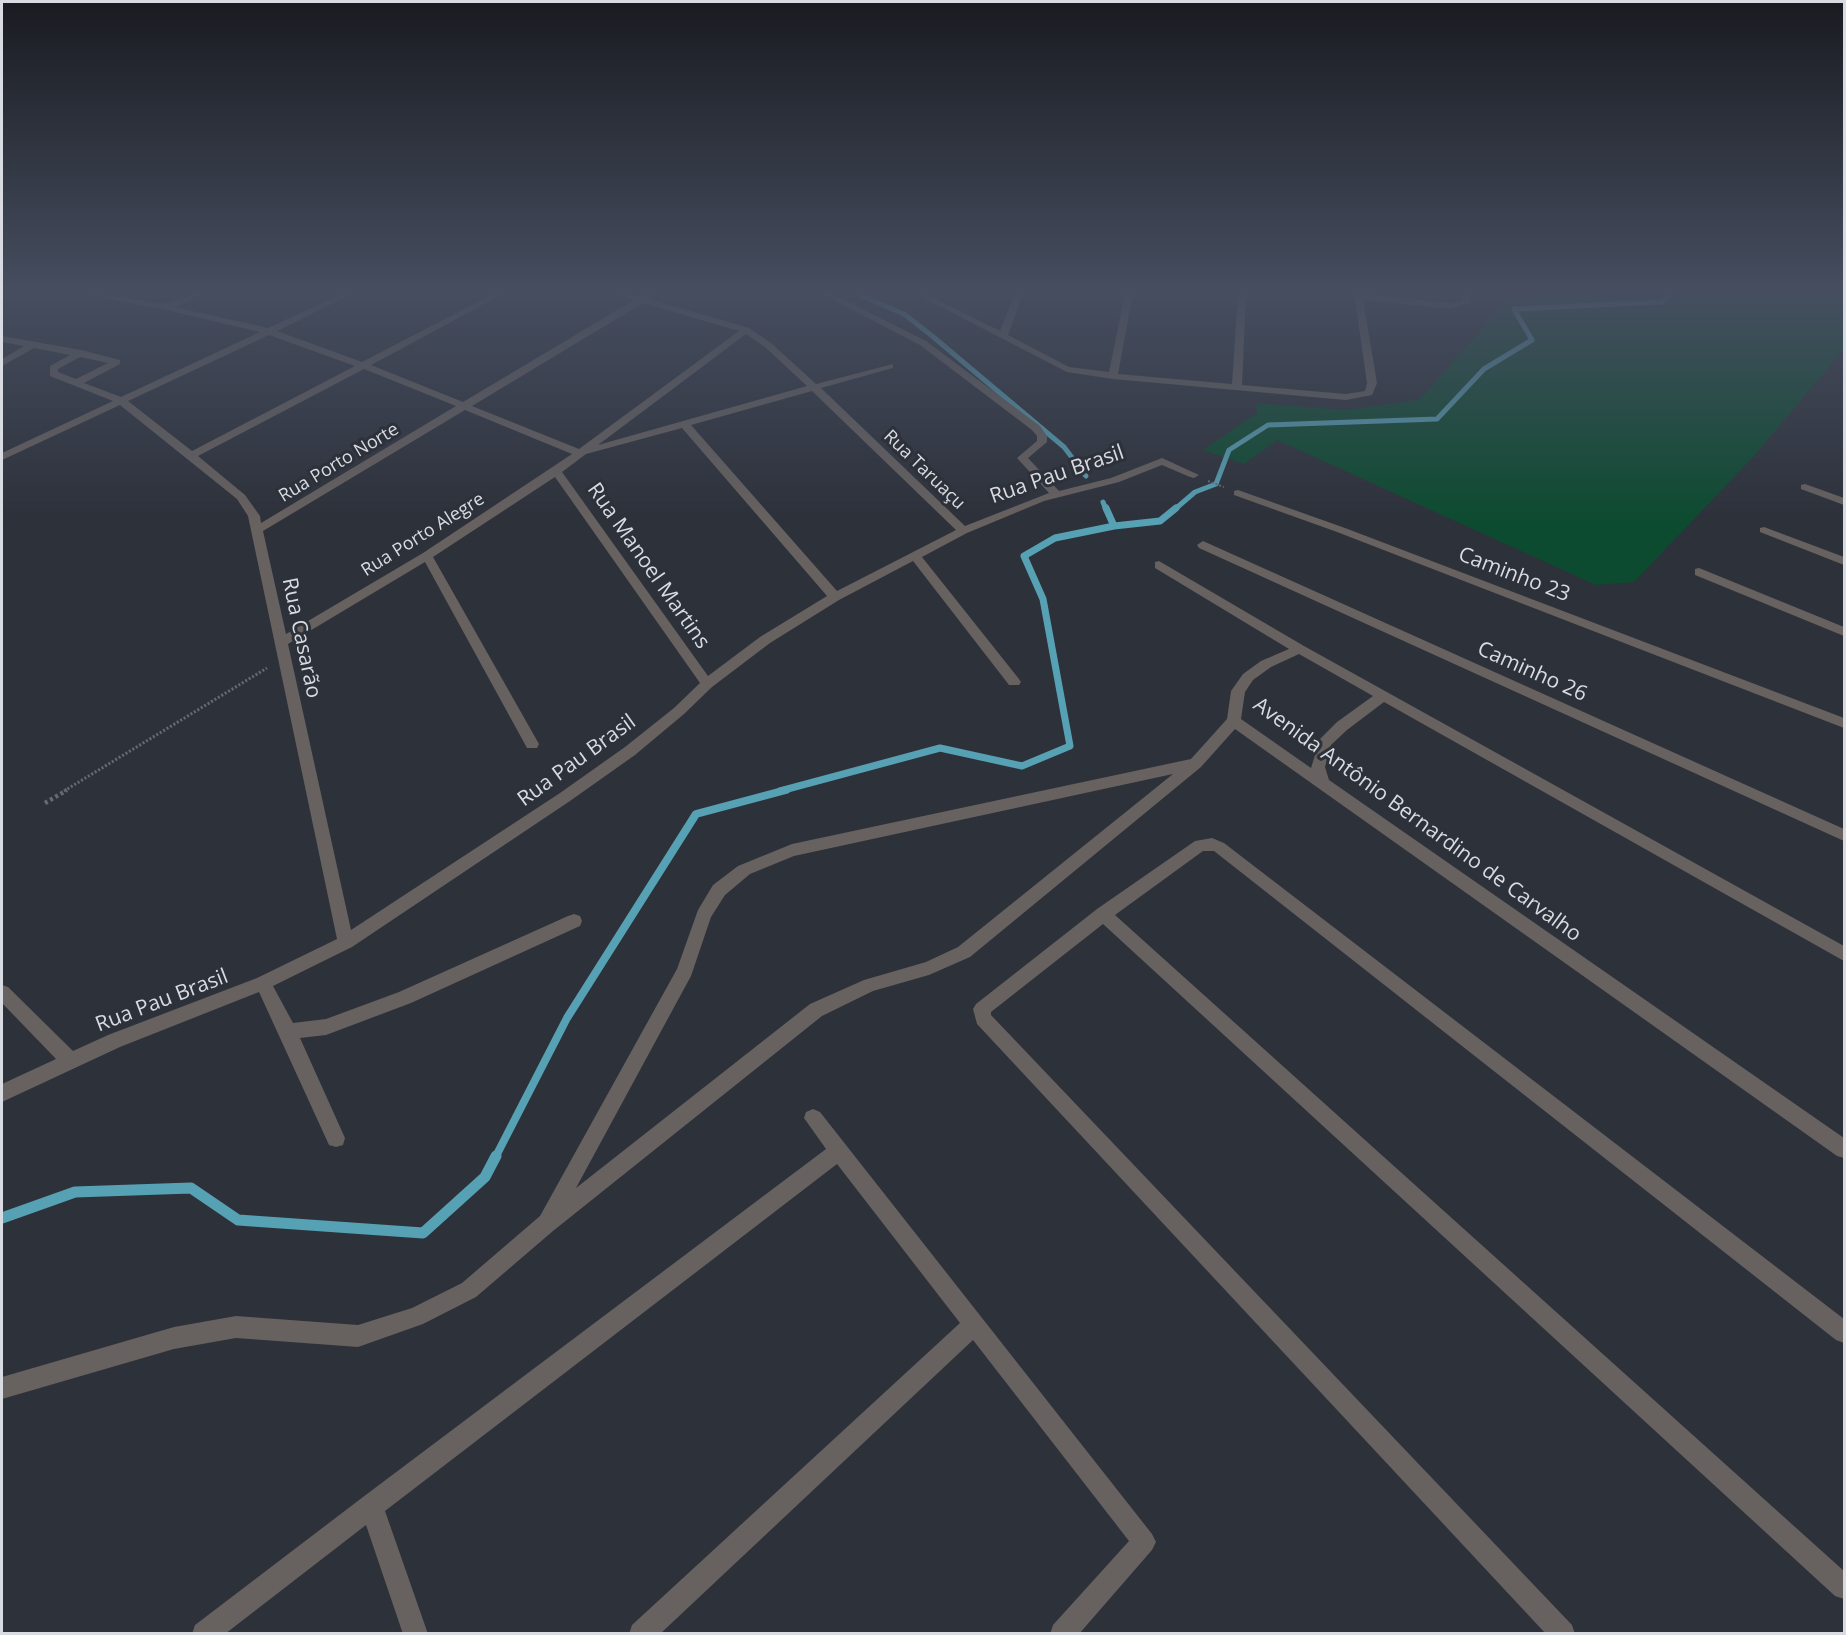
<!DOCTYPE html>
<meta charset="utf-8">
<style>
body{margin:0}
#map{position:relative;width:1846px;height:1635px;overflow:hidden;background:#2d313a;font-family:"Open Sans",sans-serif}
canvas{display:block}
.frame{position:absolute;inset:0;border:3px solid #d8dbe1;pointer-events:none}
</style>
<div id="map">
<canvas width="1846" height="1635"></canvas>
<div class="frame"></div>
</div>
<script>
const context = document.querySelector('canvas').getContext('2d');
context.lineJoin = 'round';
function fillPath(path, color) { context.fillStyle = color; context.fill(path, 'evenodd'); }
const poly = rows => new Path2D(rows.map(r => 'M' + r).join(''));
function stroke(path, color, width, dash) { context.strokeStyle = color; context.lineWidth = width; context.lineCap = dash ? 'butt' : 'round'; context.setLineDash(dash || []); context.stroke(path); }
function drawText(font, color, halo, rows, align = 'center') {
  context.font = font + ' "Open Sans",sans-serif'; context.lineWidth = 6; context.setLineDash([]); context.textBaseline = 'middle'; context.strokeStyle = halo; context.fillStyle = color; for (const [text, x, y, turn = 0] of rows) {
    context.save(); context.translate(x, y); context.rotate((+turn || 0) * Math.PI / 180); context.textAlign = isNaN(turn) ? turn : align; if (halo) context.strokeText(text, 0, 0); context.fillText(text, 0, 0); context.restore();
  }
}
fillPath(poly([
 [1553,293,1844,293,1844,349,1754,456,1634,582,1596,585,1277,440,1244,464,1203,450,1257,413,1256,403,1345,410,1419,400,1511,296]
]), '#0d4b30');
stroke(poly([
 [855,293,904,314,931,335,1064,447,1086,476],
 [1103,502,1106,510],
 [1174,510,1195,492,1216,484,1229,450,1268,425,1437,419,1484,369,1532,340,1514,309,1662,302,1672,293]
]), '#57a1b4', 5);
stroke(poly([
 [1106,508,1114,526],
 [780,791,940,748,1022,766,1070,746,1043,599,1024,556,1055,538,1114,526,1160,521,1176,508]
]), '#57a1b4', 7);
stroke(poly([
 [495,1158,567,1018,696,814,786,790]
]), '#57a1b4', 8);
stroke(poly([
 [2,1218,75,1192,191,1188,238,1220,423,1233,485,1177,496,1156]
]), '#57a1b4', 11);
stroke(poly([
 [1208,481,1224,487]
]), '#676a72', 2, [2, 2]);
stroke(poly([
 [64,791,267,668]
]), '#676a72', 3, [2, 2]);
stroke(poly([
 [45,803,67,790]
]), '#676a72', 4.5, [3, 3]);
fillPath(poly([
 [77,293,95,293,165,304,196,293,207,293,175,307,268,328,344,293,354,293,277,331,362,362,495,293,505,293,371,365,463,402,634,300,614,293,626,293,641,297,647,293,657,293,649,299,749,328,771,343,816,384,893,364,893,368,821,388,965,526,1049,493,1017,458,1037,441,1037,436,1032,430,920,345,820,293,830,293,926,341,1040,426,1047,436,1047,442,1028,458,1059,491,1111,478,1162,458,1199,475,1194,478,1190,477,1162,465,1119,482,1044,501,967,533,922,557,1019,679,1021,682,1019,685,1009,685,913,561,839,600,770,643,712,687,684,714,635,755,570,801,352,947,273,986,293,1023,326,1019,399,992,568,916,574,914,580,916,582,921,580,926,411,1003,326,1035,300,1038,345,1138,343,1145,336,1147,329,1145,259,992,120,1047,2,1102,2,1084,56,1059,2,1003,2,985,8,987,73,1051,108,1035,257,978,337,939,248,516,237,499,120,405,2,460,2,453,113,401,50,376,50,366,70,355,34,348,2,366,2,359,24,346,2,342,2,336,81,350,120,360,120,364,84,383,121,397,260,332,166,310,77,293],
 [643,303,739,331,579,449,472,406,643,303],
 [746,334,765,347,807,386,598,445,746,334],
 [269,335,355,366,192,451,128,401,269,335],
 [80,357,108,363,76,379,58,372,58,369,80,357],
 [364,369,456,406,261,523,260,516,245,495,198,456,364,369],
 [812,391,956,530,837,591,691,425,812,391],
 [465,410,572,454,423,553,286,634,263,531,465,410],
 [682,428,827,596,760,637,708,676,562,472,586,454,682,428],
 [555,477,700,683,674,708,625,747,560,793,351,930,288,644,425,562,527,748,537,748,539,744,433,557,555,477],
 [914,293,924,293,1000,331,1015,293,1023,293,1008,335,1069,367,1109,372,1125,293,1133,293,1118,374,1232,384,1238,293,1246,293,1242,385,1346,394,1365,391,1367,383,1354,293,1451,303,1462,301,1461,293,1469,293,1471,302,1451,309,1363,300,1377,383,1372,395,1346,400,1113,379,1067,372,914,293],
 [1805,484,1844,498,1844,505,1801,489,1801,485,1805,484],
 [1238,490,1345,528,1844,718,1844,728,1337,532,1234,495,1234,491,1238,490],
 [1764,527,1844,557,1844,565,1760,532,1760,528,1764,527],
 [1203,541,1844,829,1844,841,1199,548,1197,545,1203,541],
 [1159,561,1304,646,1844,946,1844,961,1384,702,1347,730,1331,745,1325,767,1329,780,1844,1138,1844,1158,1837,1156,1235,729,1201,767,970,957,929,975,873,991,822,1016,553,1231,476,1297,423,1324,358,1347,236,1338,174,1349,2,1399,2,1377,174,1327,236,1316,358,1325,412,1308,462,1283,540,1216,677,969,698,910,713,885,738,866,792,844,1191,759,1227,719,1231,691,1243,674,1261,661,1289,649,1155,568,1155,562,1159,561],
 [1299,654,1373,696,1337,722,1320,739,1311,768,1241,719,1245,692,1253,680,1271,667,1299,654],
 [1173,774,958,947,926,962,864,980,810,1004,576,1188,691,976,711,917,725,895,750,874,794,856,1173,774],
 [1699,568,1844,627,1844,636,1695,575,1695,569,1699,568],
 [1212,838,1224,843,1844,1319,1844,1343,1836,1340,1214,851,1203,851,1115,915,1844,1571,1844,1599,1835,1596,1103,924,991,1012,991,1015,1572,1625,1575,1634,1546,1634,977,1024,973,1009,976,1004,1097,909,1195,841,1212,838],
 [813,1109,820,1112,1152,1534,1156,1542,1152,1550,1079,1634,1050,1634,1053,1625,1129,1541,973,1340,660,1634,629,1634,632,1625,960,1323,837,1164,385,1511,428,1634,403,1634,366,1525,225,1634,192,1634,195,1625,363,1497,826,1149,804,1118,806,1112,813,1109]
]), '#67615f');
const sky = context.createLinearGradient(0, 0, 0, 522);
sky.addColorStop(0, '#191b20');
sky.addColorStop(0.56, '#464e60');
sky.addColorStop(1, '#464e6000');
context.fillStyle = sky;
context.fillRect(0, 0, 1846, 522);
drawText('18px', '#d8dbe1', '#2d313a', [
 ["Rua Porto Norte",339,463,-31],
 ["Rua Taruaçu",924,470,44],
 ["Rua Porto Alegre",423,535,-32]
]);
drawText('21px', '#d8dbe1', '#2d313a', [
 ["Rua Pau Brasil",1057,475,-19],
 ["Rua Manoel Martins",648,566,55],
 ["Caminho 23",1514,575,21],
 ["Rua Casarão",301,638,78],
 ["Caminho 26",1532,672,24],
 ["Rua Pau Brasil",577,761,-36],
 ["Avenida Antônio Bernardino de Carvalho",1417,820,36],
 ["Rua Pau Brasil",162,1001,-21]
]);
</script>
